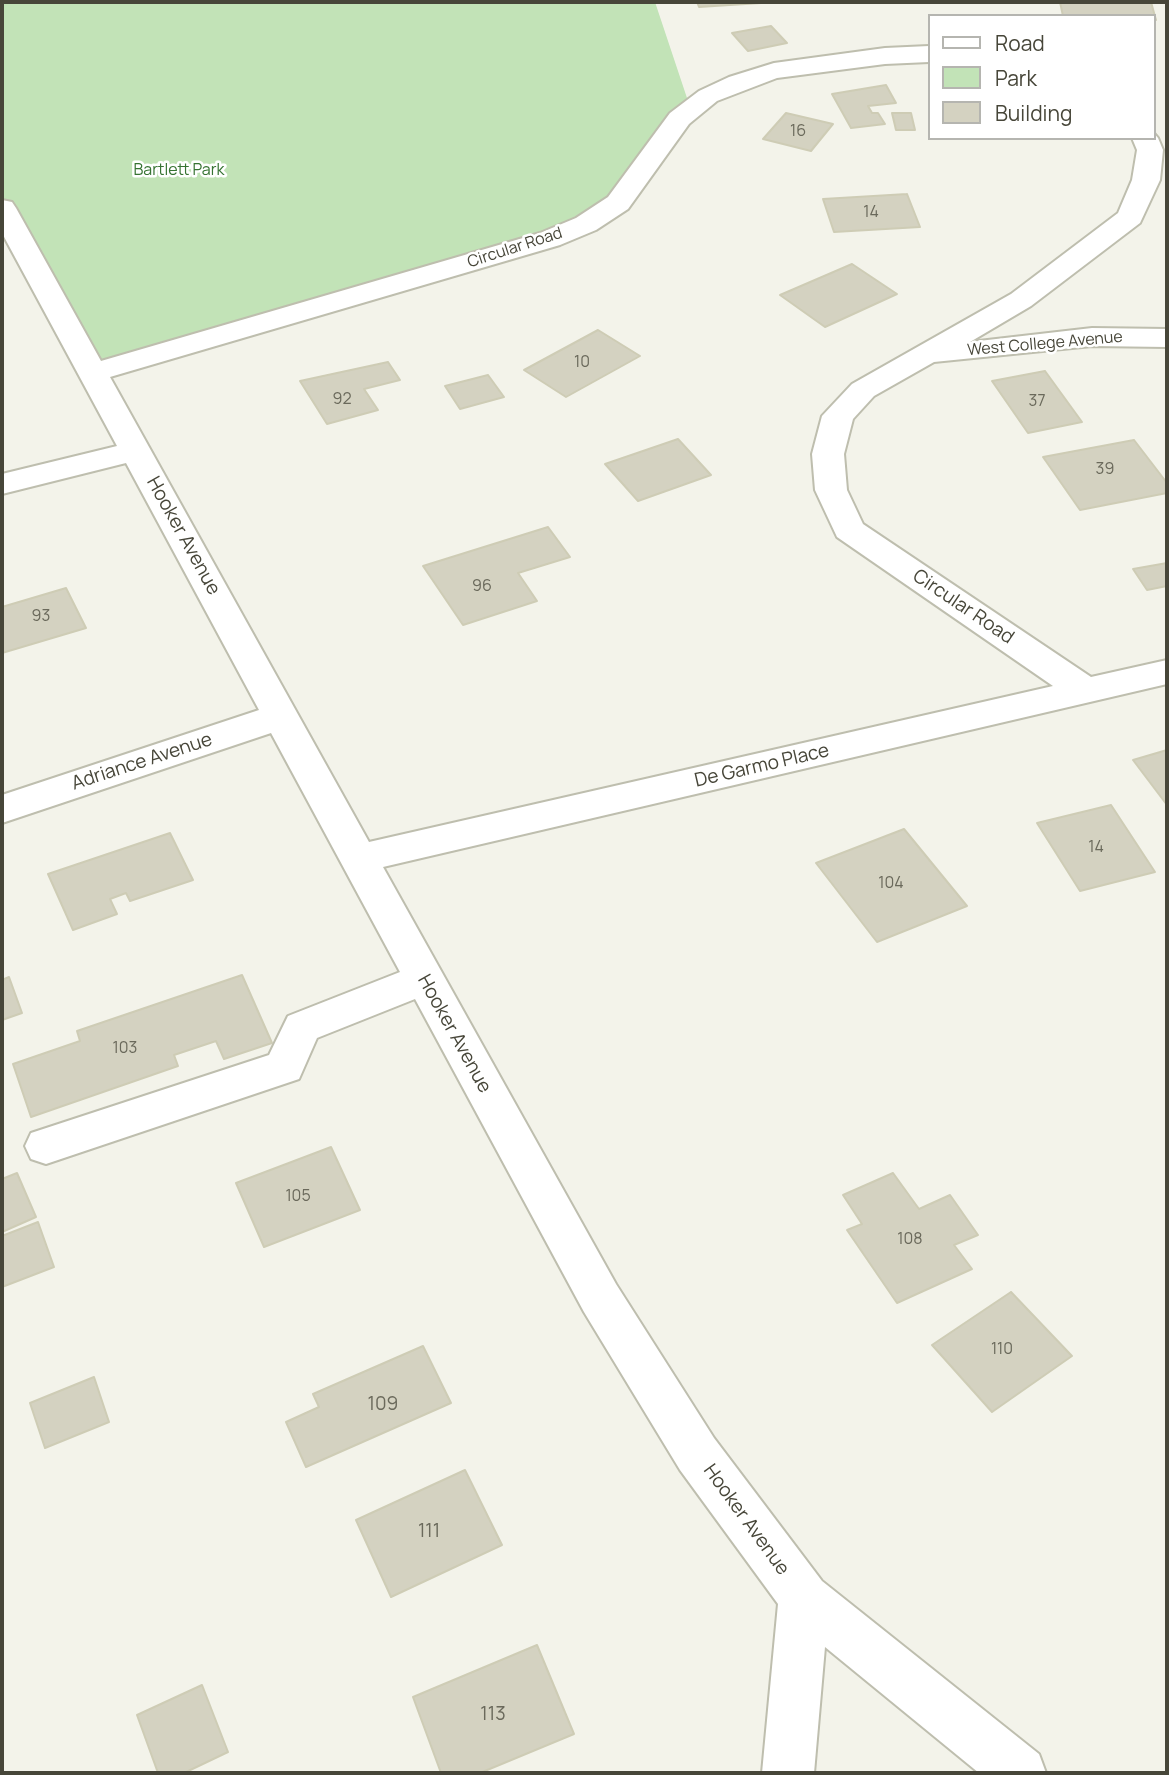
<!DOCTYPE html>
<style>
body{margin:0}
#map{position:relative;width:1169px;height:1775px;overflow:hidden;background:#f3f3ea;font-family:Manrope,sans-serif}
canvas{display:block}
.frame{position:absolute;inset:0;border:4px solid #474639;pointer-events:none}
.legend{position:absolute;left:928px;top:14px;width:228px;height:126px;box-sizing:border-box;background:#fff;border:2px solid #b5b5b0;margin:0;padding:9px 12px;list-style:none;font-size:21px;color:#474639}
.legend li{display:flex;align-items:center;gap:14px;height:35px}
.legend b{width:35px;border:2px solid #b5b5b0}
</style>
<div id="map">
<canvas width="1169" height="1775"></canvas>
<div class="frame"></div>
<ul class="legend">
<li><b style="height:9px;background:#fff"></b>Road</li>
<li><b style="height:19px;background:#c2e3b7"></b>Park</li>
<li><b style="height:19px;background:#d4d2c1"></b>Building</li>
</ul>
</div>
<script>
const context = document.querySelector('canvas').getContext('2d');
context.lineJoin = 'round';
function fillPath(path, color) { context.fillStyle = color; context.fill(path, 'evenodd'); }
const poly = rows => new Path2D(rows.map(r => 'M' + r).join(''));
function stroke(path, color, width, dash) { context.strokeStyle = color; context.lineWidth = width; context.lineCap = dash ? 'butt' : 'round'; context.setLineDash(dash || []); context.stroke(path); }
function drawText(font, color, halo, rows, align = 'center') {
  context.font = font + ' Manrope,sans-serif'; context.lineWidth = 5; context.setLineDash([]); context.textBaseline = 'middle'; context.strokeStyle = halo; context.fillStyle = color; for (const [text, x, y, turn = 0] of rows) {
    context.save(); context.translate(x, y); context.rotate((+turn || 0) * Math.PI / 180); context.textAlign = isNaN(turn) ? turn : align; if (halo) context.strokeText(text, 0, 0); context.fillText(text, 0, 0); context.restore();
  }
}
fillPath(poly([
 [2,2,655,2,691,110,600,214,93,373,2,208]
]), '#c2e3b7');
const building = poly([
 [697,2,761,2,761,3,699,7,697,2],
 [1060,2,1151,2,1156,20,1153,16,1063,16,1060,2],
 [771,26,787,43,748,51,732,33,771,26],
 [886,85,896,103,868,106,872,113,878,113,885,124,851,128,832,94,886,85],
 [786,113,833,124,811,151,763,139,786,113],
 [892,113,911,113,915,130,896,130,892,113],
 [907,194,920,227,834,232,823,199,907,194],
 [852,264,897,294,825,327,780,295,852,264],
 [598,330,640,356,566,397,524,370,598,330],
 [388,362,400,380,364,389,378,410,327,424,300,381,388,362],
 [1045,371,1082,422,1028,433,992,381,1045,371],
 [488,375,504,397,460,409,445,386,488,375],
 [678,439,711,475,638,501,605,464,678,439],
 [1134,440,1167,483,1167,493,1080,510,1043,457,1134,440],
 [548,527,570,557,518,573,537,601,463,625,423,566,548,527],
 [1167,563,1167,586,1147,590,1133,569,1167,563],
 [66,588,86,628,2,653,2,607,66,588],
 [1167,750,1167,805,1133,760,1167,750],
 [1111,805,1155,872,1080,891,1037,823,1111,805],
 [904,829,967,906,877,942,816,863,904,829],
 [170,833,193,880,130,901,126,893,110,899,117,914,73,930,48,874,170,833],
 [242,975,272,1043,224,1059,216,1041,174,1055,178,1066,31,1117,13,1064,80,1041,77,1031,242,975],
 [9,977,22,1013,2,1020,2,980,9,977],
 [331,1147,360,1210,264,1247,236,1183,331,1147],
 [17,1173,36,1217,2,1232,2,1179,17,1173],
 [893,1173,919,1209,950,1195,978,1235,954,1245,972,1269,897,1303,847,1230,862,1224,843,1195,893,1173],
 [38,1222,54,1267,2,1287,2,1236,38,1222],
 [1011,1292,1072,1356,992,1412,932,1345,1011,1292],
 [423,1346,451,1403,306,1467,286,1422,319,1407,313,1394,423,1346],
 [94,1377,109,1422,45,1448,30,1403,94,1377],
 [465,1470,502,1545,391,1597,356,1520,465,1470],
 [537,1645,574,1734,480,1773,441,1773,413,1697,537,1645],
 [202,1685,228,1752,184,1773,158,1773,137,1715,202,1685]
]);
fillPath(building, '#d4d2c1');
stroke(building, '#ceccb5', 2);
const minor = poly([
 [929,46,929,62,885,64,777,78,717,101,689,124,628,209,596,230,560,245,110,377,369,842,1053,686,837,537,815,490,812,454,822,416,852,384,1011,294,1118,213,1132,180,1137,150,1132,138,1153,138,1153,132,1158,138,1163,150,1160,180,1140,223,1031,306,970,342,1092,328,1167,329,1167,347,1092,346,934,362,874,396,853,419,844,454,847,490,863,524,1091,677,1167,660,1167,684,383,867,616,1284,714,1438,822,1581,1039,1754,1046,1773,979,1773,825,1647,814,1773,762,1773,778,1604,680,1470,584,1312,415,999,317,1038,299,1079,46,1164,31,1159,25,1146,31,1133,269,1055,288,1016,400,972,271,733,2,823,2,795,259,710,126,463,2,494,2,474,117,446,2,233,2,200,12,202,16,208,101,361,540,233,576,218,608,197,670,113,699,91,729,77,774,63,885,48,929,46]
]);
stroke(minor, '#bebeae', 4);
fillPath(minor, '#fff');
drawText('16px', '#6a695b', null, [
 ["16",798,132],
 ["14",871,213],
 ["10",582,363],
 ["92",342,400],
 ["37",1037,402],
 ["39",1105,470],
 ["96",482,587],
 ["93",41,617],
 ["14",1096,848],
 ["104",891,884],
 ["103",125,1049],
 ["105",298,1197],
 ["108",910,1240],
 ["110",1002,1350]
]);
drawText('16px', '#367332', '#fff', [
 ["Bartlett Park",179,171]
]);
drawText('16px', '#474639', '#fff', [
 ["Circular Road",515,248,-18],
 ["West College Avenue",1045,344,-5]
]);
drawText('19px', '#474639', '#fff', [
 ["Hooker Avenue",183,536,61],
 ["Circular Road",963,607,34],
 ["Adriance Avenue",142,762,-18],
 ["De Garmo Place",762,766,-13],
 ["Hooker Avenue",454,1034,61],
 ["Hooker Avenue",746,1520,54]
]);
drawText('19px', '#6a695b', null, [
 ["109",383,1405],
 ["111",429,1532],
 ["113",493,1715]
]);
</script>
